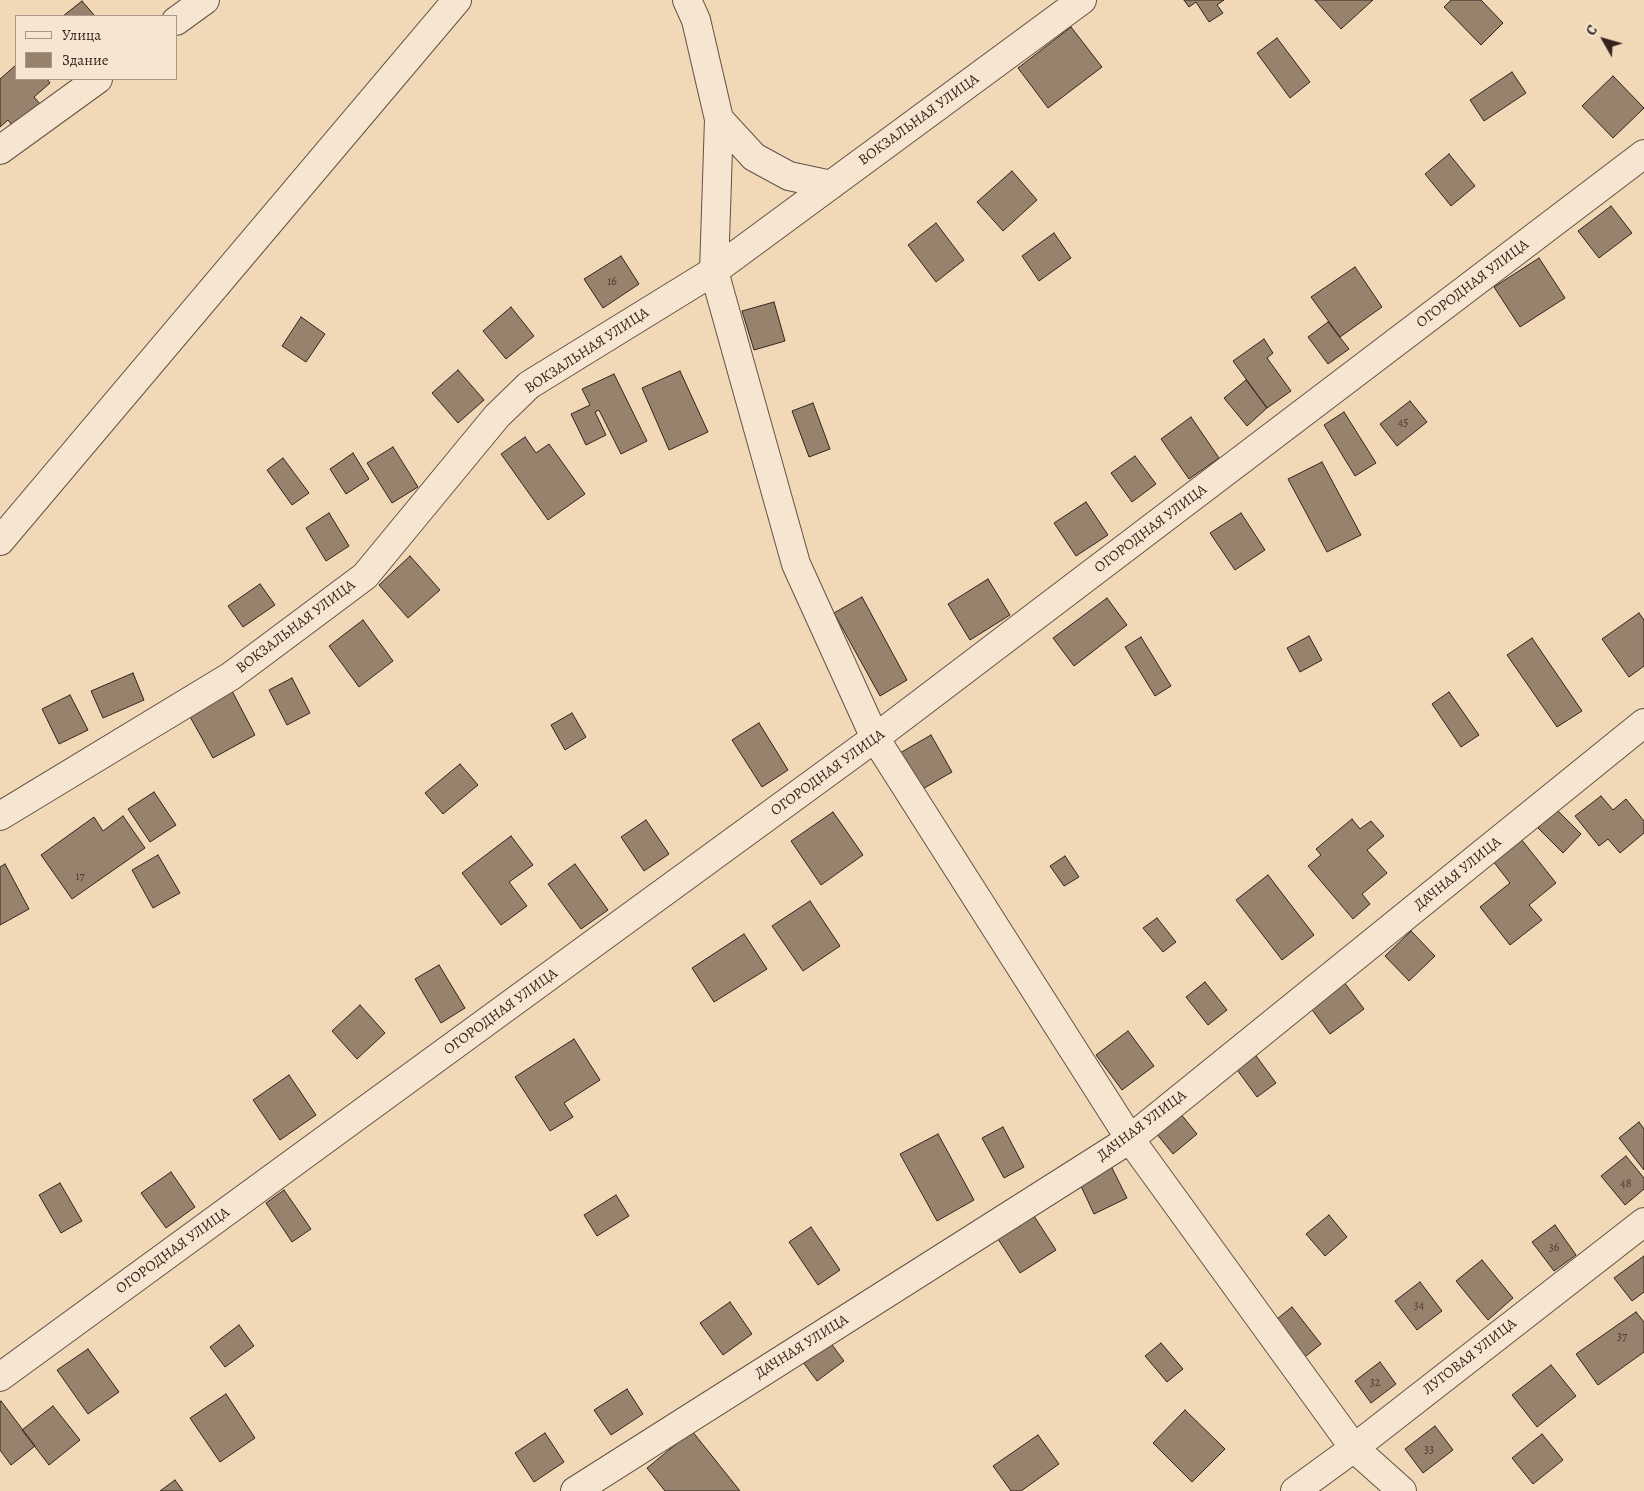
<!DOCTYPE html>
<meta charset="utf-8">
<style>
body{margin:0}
#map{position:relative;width:1644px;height:1491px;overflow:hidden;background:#f1d9b8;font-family:Alegreya,serif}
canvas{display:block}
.legend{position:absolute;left:15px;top:15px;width:162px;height:65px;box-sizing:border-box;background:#f6e6d1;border:1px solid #a99889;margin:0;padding:6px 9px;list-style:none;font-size:15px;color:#35241c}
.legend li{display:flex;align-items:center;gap:10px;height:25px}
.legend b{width:25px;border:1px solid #a99889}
.north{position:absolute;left:1579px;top:15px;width:50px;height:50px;-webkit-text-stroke:4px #f6e6d1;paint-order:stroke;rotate:308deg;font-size:14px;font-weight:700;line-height:20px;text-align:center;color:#35241c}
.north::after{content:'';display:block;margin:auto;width:18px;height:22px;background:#35241c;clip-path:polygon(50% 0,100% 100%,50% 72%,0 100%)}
</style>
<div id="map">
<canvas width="1644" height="1491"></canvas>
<ul class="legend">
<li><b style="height:6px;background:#f6e6d1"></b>Улица</li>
<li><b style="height:14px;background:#97826d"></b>Здание</li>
</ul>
<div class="north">С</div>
</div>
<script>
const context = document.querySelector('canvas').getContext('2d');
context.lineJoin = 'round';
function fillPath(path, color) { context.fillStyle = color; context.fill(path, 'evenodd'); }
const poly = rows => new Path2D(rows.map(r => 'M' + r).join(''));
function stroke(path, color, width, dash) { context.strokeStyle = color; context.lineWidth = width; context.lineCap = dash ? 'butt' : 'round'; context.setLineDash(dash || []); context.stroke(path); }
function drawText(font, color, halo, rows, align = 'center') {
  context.font = font + ' Alegreya,serif'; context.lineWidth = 4; context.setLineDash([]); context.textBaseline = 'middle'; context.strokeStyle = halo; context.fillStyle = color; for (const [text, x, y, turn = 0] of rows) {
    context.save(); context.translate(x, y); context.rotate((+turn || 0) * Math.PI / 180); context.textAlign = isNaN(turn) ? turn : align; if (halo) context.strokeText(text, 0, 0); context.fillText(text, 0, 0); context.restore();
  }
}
const building = poly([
 [1184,0,1224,0,1217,5,1223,13,1209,22,1196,2,1189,7,1184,0],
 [1315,0,1373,0,1341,29,1315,0],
 [1451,0,1481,0,1503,23,1481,45,1444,7,1451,0],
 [82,1,95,16,63,16,82,1],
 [1071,27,1102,67,1048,108,1018,68,1071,27],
 [1277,38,1310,82,1290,98,1257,53,1277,38],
 [16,65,16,79,47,79,50,83,34,97,42,106,15,129,8,120,0,127,0,79,16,65],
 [1512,72,1526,93,1484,121,1470,100,1512,72],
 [1613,76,1644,108,1613,138,1582,106,1613,76],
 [1449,154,1475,186,1451,206,1425,174,1449,154],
 [1012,171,1037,200,1003,231,977,202,1012,171],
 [1611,206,1632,233,1599,258,1578,231,1611,206],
 [936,223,964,260,936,282,908,245,936,223],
 [1054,233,1071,258,1039,281,1022,256,1054,233],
 [621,256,639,284,603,308,584,279,621,256],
 [1539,258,1565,298,1520,327,1494,287,1539,258],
 [1355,267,1382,307,1340,337,1311,297,1355,267],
 [774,302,785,341,754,350,742,311,774,302],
 [511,307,534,336,506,359,483,331,511,307],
 [301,317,325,334,306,362,282,346,301,317],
 [1328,322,1349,349,1328,364,1308,337,1328,322],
 [1264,339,1273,353,1267,358,1291,391,1267,408,1233,361,1264,339],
 [458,370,484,400,458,423,432,393,458,370],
 [680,371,708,432,669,450,642,388,680,371],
 [614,374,647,441,621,454,599,410,595,412,606,435,586,445,571,414,590,405,582,389,614,374],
 [1246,380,1267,408,1247,426,1224,398,1246,380],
 [1410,401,1427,422,1397,446,1380,424,1410,401],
 [813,403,830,449,809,457,792,411,813,403],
 [1344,412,1376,463,1355,476,1324,425,1344,412],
 [1191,417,1219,458,1189,479,1161,439,1191,417],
 [525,437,536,453,549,444,585,494,548,520,501,454,525,437],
 [393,447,418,487,392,503,367,463,393,447],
 [353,453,369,479,346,494,330,469,353,453],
 [1135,456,1156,484,1132,502,1111,473,1135,456],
 [283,458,309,493,292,505,267,470,283,458],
 [1322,462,1361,535,1327,552,1288,479,1322,462],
 [1086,502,1108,535,1076,556,1054,523,1086,502],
 [329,513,349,546,326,561,306,528,329,513],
 [1241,513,1265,550,1235,570,1210,533,1241,513],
 [410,556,440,590,408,618,379,585,410,556],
 [988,579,1010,615,970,640,948,604,988,579],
 [260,584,275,605,243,627,228,606,260,584],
 [862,597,907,680,880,696,834,613,862,597],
 [1107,598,1127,625,1074,666,1053,638,1107,598],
 [1639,613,1644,620,1644,666,1629,677,1602,639,1639,613],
 [363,620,393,661,359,687,329,646,363,620],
 [1309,636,1322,660,1300,672,1287,648,1309,636],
 [1141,637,1171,686,1155,696,1125,647,1141,637],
 [1532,638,1582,711,1557,727,1507,655,1532,638],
 [133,673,144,700,103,718,91,691,133,673],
 [292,678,310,713,287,725,269,690,292,678],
 [232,691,255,735,213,758,189,715,232,691],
 [1449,692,1479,735,1461,747,1432,704,1449,692],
 [70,695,88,730,59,744,42,709,70,695],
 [572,713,586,737,565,750,551,725,572,713],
 [759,723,788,770,762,787,732,740,759,723],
 [931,735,952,772,921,790,900,753,931,735],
 [460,764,478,785,443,814,425,793,460,764],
 [154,792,176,825,150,842,128,809,154,792],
 [1601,796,1613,810,1626,799,1644,821,1644,833,1620,853,1608,839,1599,846,1575,816,1601,796],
 [1556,809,1581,834,1563,853,1538,828,1556,809],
 [833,812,863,855,821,885,791,841,833,812],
 [123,816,145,848,72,899,41,855,94,817,103,831,123,816],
 [1352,819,1360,829,1371,821,1384,836,1367,850,1387,873,1362,894,1370,904,1353,919,1308,866,1321,855,1316,849,1352,819],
 [646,820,669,854,644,871,621,837,646,820],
 [511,836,533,865,509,882,527,906,501,925,462,873,511,836],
 [1521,839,1556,883,1529,905,1542,920,1510,945,1480,907,1510,883,1493,861,1521,839],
 [158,855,180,893,153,908,132,870,158,855],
 [1065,856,1079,877,1064,886,1050,866,1065,856],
 [5,864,29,909,0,925,0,867,5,864],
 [575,864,608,910,581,929,548,884,575,864],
 [1268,875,1314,935,1282,960,1236,900,1268,875],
 [810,901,840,946,803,971,772,926,810,901],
 [1157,918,1176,942,1163,952,1143,928,1157,918],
 [1411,931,1435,956,1409,981,1385,956,1411,931],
 [744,934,767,969,714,1002,692,968,744,934],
 [439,965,465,1008,441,1023,415,979,439,965],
 [1205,982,1227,1010,1208,1025,1186,997,1205,982],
 [1344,982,1364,1009,1330,1034,1310,1007,1344,982],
 [360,1005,385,1033,357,1059,332,1031,360,1005],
 [1128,1031,1154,1066,1122,1090,1096,1055,1128,1031],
 [574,1039,600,1080,564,1103,573,1117,550,1131,515,1077,574,1039],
 [1254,1053,1276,1083,1257,1097,1235,1067,1254,1053],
 [289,1075,316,1115,280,1140,253,1100,289,1075],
 [1180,1113,1197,1134,1173,1154,1156,1133,1180,1113],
 [1639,1122,1644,1129,1644,1170,1619,1138,1639,1122],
 [1003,1127,1024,1167,1004,1178,982,1138,1003,1127],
 [938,1134,974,1200,937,1221,900,1154,938,1134],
 [1626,1156,1644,1178,1644,1189,1625,1205,1601,1176,1626,1156],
 [1111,1166,1127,1198,1094,1214,1079,1182,1111,1166],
 [171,1172,195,1207,166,1228,141,1193,171,1172],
 [60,1183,82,1221,61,1233,39,1195,60,1183],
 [284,1190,311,1229,292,1242,266,1203,284,1190],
 [616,1195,629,1216,597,1236,584,1215,616,1195],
 [1329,1215,1347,1237,1325,1256,1306,1234,1329,1215],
 [1034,1216,1056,1250,1020,1273,998,1239,1034,1216],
 [1555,1225,1576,1255,1554,1271,1532,1242,1555,1225],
 [811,1227,840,1270,818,1285,789,1242,811,1227],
 [1644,1256,1644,1292,1632,1301,1614,1278,1644,1256],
 [1482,1260,1513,1298,1488,1320,1456,1281,1482,1260],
 [1420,1282,1442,1311,1417,1330,1395,1301,1420,1282],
 [730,1302,752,1334,723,1355,700,1323,730,1302],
 [1292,1307,1321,1344,1301,1360,1272,1323,1292,1307],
 [1636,1312,1644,1322,1644,1352,1598,1385,1576,1354,1636,1312],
 [239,1325,254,1346,225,1367,210,1347,239,1325],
 [827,1338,844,1361,817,1381,800,1358,827,1338],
 [1161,1343,1183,1369,1167,1382,1145,1356,1161,1343],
 [88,1349,119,1392,88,1414,57,1370,88,1349],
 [1380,1362,1396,1384,1371,1403,1355,1381,1380,1362],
 [1551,1365,1576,1396,1537,1427,1512,1395,1551,1365],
 [627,1389,643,1414,611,1435,594,1410,627,1389],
 [226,1394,255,1438,220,1462,190,1418,226,1394],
 [1,1401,35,1446,11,1465,0,1450,0,1402,1,1401],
 [53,1406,80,1440,49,1465,22,1430,53,1406],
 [1185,1410,1225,1449,1192,1482,1153,1443,1185,1410],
 [1435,1426,1453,1450,1423,1473,1405,1449,1435,1426],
 [692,1431,740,1491,665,1491,647,1468,692,1431],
 [545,1433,564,1462,534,1482,515,1453,545,1433],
 [1542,1434,1563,1460,1533,1484,1512,1458,1542,1434],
 [1038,1435,1059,1464,1021,1491,1011,1491,993,1466,1038,1435],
 [175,1480,183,1491,160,1491,175,1480]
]);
fillPath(building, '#97826d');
stroke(building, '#35241c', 1);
const minor = poly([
 [687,0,696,20,719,119,714,271,796,564,875,738,1130,1139,1354,1448,1402,1491],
 [176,21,205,0],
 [719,119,754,157,789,176,831,185],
 [0,150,98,79],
 [0,541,457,0],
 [0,816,231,676,365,576,497,416,529,385,714,271,1082,0],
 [0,1377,875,738,1644,154],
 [575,1491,1130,1139,1644,723],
 [1295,1491,1354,1448,1644,1222]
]);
stroke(minor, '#645143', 30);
stroke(minor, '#f6e6d1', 28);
drawText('12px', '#4e3c30', null, [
 ["16",612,282],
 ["45",1403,423],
 ["17",80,877],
 ["48",1626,1184],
 ["36",1554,1248],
 ["34",1419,1306],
 ["37",1622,1337],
 ["32",1375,1383],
 ["33",1429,1450]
]);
drawText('15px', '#35241c', '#f6e6d1', [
 ["ВОКЗАЛЬНАЯ УЛИЦА",919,120,-36],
 ["ОГОРОДНАЯ УЛИЦА",1473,284,-37],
 ["ВОКЗАЛЬНАЯ УЛИЦА",587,351,-33],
 ["ОГОРОДНАЯ УЛИЦА",1151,529,-37],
 ["ВОКЗАЛЬНАЯ УЛИЦА",296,627,-37],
 ["ОГОРОДНАЯ УЛИЦА",828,773,-36],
 ["ДАЧНАЯ УЛИЦА",1458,874,-39],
 ["ОГОРОДНАЯ УЛИЦА",501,1012,-36],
 ["ДАЧНАЯ УЛИЦА",1142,1126,-37],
 ["ОГОРОДНАЯ УЛИЦА",173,1251,-36],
 ["ДАЧНАЯ УЛИЦА",802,1347,-32],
 ["ЛУГОВАЯ УЛИЦА",1470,1357,-38]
]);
</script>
